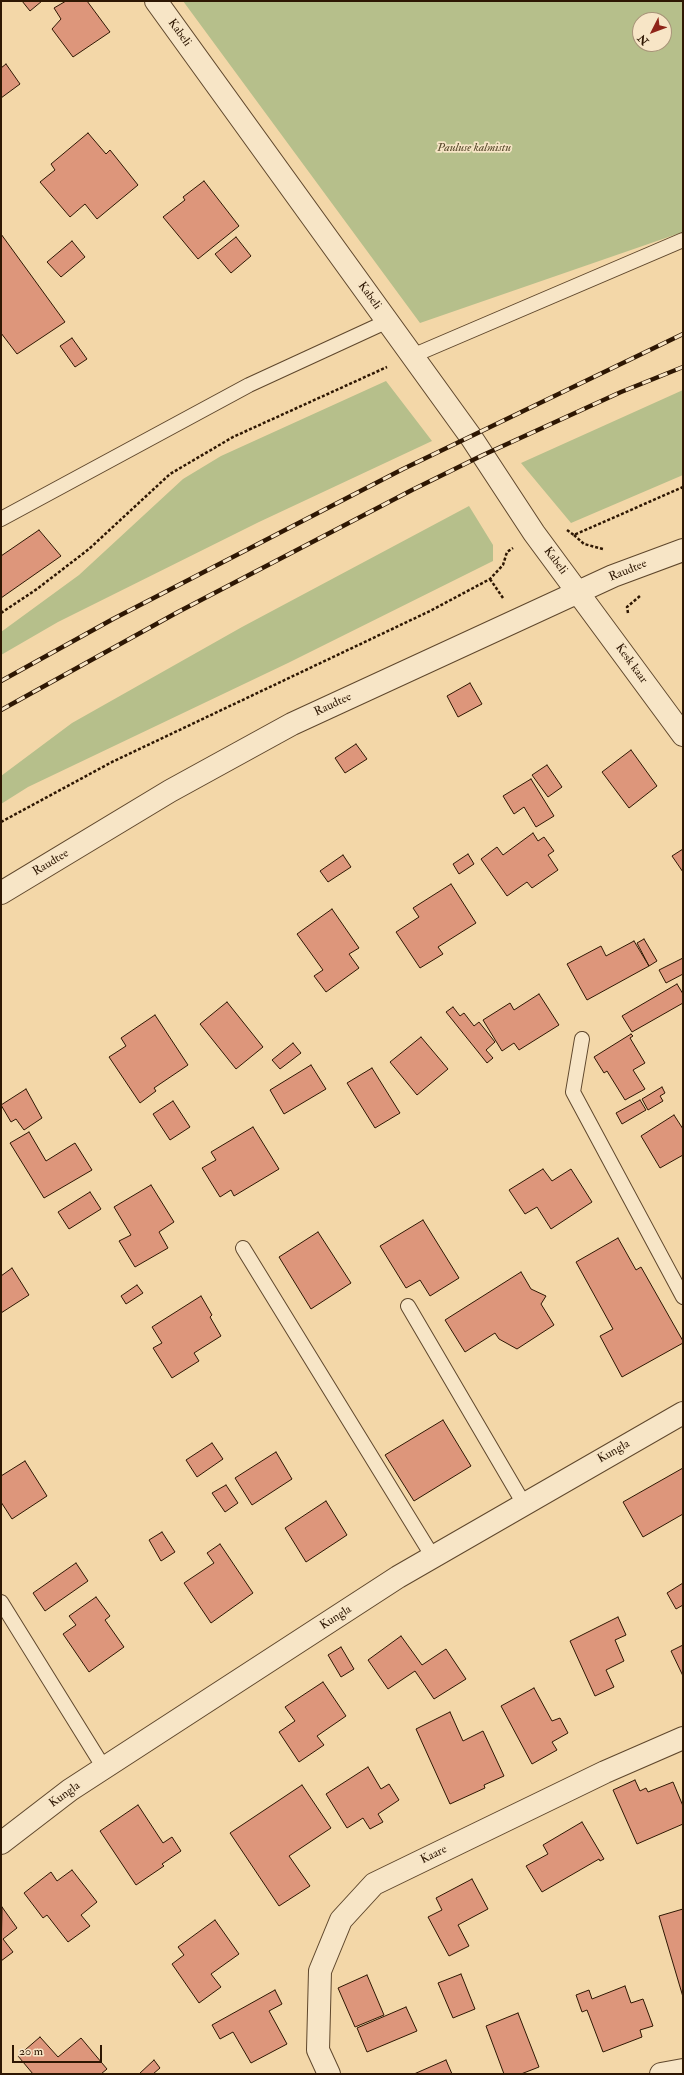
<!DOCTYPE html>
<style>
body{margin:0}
#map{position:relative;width:684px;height:2075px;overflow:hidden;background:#f3d7a8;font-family:"IM FELL Double Pica",serif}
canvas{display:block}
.frame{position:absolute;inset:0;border:2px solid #2e1703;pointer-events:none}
.north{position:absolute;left:632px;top:12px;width:40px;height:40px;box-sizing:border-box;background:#f7e5c6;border:1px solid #a79378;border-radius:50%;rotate:228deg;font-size:11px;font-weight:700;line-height:16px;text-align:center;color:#2e1703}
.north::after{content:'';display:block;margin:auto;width:14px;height:18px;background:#8f2418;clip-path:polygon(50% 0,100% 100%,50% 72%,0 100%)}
.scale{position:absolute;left:12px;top:2045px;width:90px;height:18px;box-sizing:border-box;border:2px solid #2e1703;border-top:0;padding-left:5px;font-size:12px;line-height:14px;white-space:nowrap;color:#2e1703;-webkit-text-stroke:3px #f7e5c6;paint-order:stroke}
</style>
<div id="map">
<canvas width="684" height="2075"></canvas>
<div class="frame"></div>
<div class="north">N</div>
<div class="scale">20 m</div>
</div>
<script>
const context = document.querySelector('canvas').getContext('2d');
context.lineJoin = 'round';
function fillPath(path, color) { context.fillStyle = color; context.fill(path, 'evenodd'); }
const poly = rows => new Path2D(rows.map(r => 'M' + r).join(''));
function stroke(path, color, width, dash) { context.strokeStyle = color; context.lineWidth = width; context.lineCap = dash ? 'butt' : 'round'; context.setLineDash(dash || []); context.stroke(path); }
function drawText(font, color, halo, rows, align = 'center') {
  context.font = font + ' "IM FELL Double Pica",serif'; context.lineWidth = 3.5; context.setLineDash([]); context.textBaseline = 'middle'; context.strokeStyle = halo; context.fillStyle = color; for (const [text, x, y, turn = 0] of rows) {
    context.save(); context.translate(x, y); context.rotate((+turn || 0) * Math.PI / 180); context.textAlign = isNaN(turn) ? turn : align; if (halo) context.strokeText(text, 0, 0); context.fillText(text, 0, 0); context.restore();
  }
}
fillPath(poly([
 [183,1,683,1,683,232,420,323],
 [640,20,664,20,664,44,640,44],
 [386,381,432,441,259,522,58,622,1,655,1,632,79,575,183,479,221,456],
 [683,390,683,475,571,523,521,463],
 [469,506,493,545,493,561,288,663,28,787,1,804,1,776,72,723,242,627]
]), '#b6bf8b');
const building = poly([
 [22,1,42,1,30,11,22,1],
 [66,1,87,1,110,32,73,57,52,29,61,19,54,8,66,1],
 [6,64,20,84,1,98,1,68,6,64],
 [88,133,106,154,110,150,138,185,97,219,85,204,70,217,40,182,55,170,51,164,88,133],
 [204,181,239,226,198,259,163,217,185,200,183,197,204,181],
 [1,234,65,322,17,354,1,333,1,234],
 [236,237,251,256,231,273,215,254,236,237],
 [72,241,85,257,61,277,47,262,72,241],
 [72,338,87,359,75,367,60,346,72,338],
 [39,530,61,556,1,598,1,556,39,530],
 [470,683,482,704,458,717,447,696,470,683],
 [356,744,367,759,345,773,335,758,356,744],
 [631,750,657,786,629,808,602,772,631,750],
 [547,765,562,787,548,797,532,775,547,765],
 [531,779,554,816,536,827,524,807,514,814,503,796,531,779],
 [533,833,538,841,544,837,554,851,548,855,558,870,532,888,527,882,507,896,481,859,497,847,503,855,533,833],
 [683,849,683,872,672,856,683,849],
 [468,854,474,864,459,874,453,864,468,854],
 [343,855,351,867,328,882,320,871,343,855],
 [451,884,476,923,438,947,443,954,420,968,396,932,419,917,413,908,451,884],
 [332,909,359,948,349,954,359,968,326,992,314,976,323,970,297,934,332,909],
 [644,939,657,961,649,966,637,943,644,939],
 [634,941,649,966,587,1000,567,964,601,946,606,956,634,941],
 [683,958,683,974,666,983,659,970,683,958],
 [677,984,683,994,683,1003,632,1032,622,1016,677,984],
 [539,994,559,1025,519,1050,514,1043,502,1051,483,1020,510,1003,514,1010,539,994],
 [227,1002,263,1047,236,1069,200,1024,227,1002],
 [453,1007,460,1016,464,1013,474,1026,479,1022,495,1042,486,1050,493,1058,487,1063,446,1012,453,1007],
 [155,1015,188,1065,154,1088,156,1091,140,1103,109,1057,126,1046,121,1038,155,1015],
 [631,1034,633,1036,630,1038,645,1063,633,1070,645,1089,625,1100,607,1071,604,1073,594,1057,631,1034],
 [421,1037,448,1069,417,1095,390,1062,421,1037],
 [293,1043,301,1053,280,1069,272,1060,293,1043],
 [311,1065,326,1089,284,1114,270,1090,311,1065],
 [372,1068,400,1113,375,1128,347,1083,372,1068],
 [662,1087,665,1093,660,1096,663,1101,648,1110,642,1099,662,1087],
 [26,1089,42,1118,24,1130,16,1119,11,1122,1,1105,26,1089],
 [640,1100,646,1110,622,1124,616,1113,640,1100],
 [173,1101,190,1127,170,1140,153,1114,173,1101],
 [674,1115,683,1129,683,1155,660,1168,641,1136,674,1115],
 [253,1127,279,1169,234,1196,231,1190,220,1197,202,1168,216,1160,211,1152,253,1127],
 [29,1132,46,1161,75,1143,92,1170,44,1198,10,1143,29,1132],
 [543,1169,552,1181,571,1169,592,1202,551,1229,537,1207,525,1214,509,1190,543,1169],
 [151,1185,174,1222,159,1232,168,1248,135,1267,119,1241,131,1235,114,1207,151,1185],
 [90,1192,101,1209,69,1229,58,1212,90,1192],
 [423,1220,459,1278,430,1296,420,1280,406,1288,380,1246,423,1220],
 [318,1232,351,1283,311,1309,279,1257,318,1232],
 [618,1238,636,1270,641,1267,683,1341,683,1343,622,1377,600,1336,613,1329,576,1262,618,1238],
 [12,1268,29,1295,1,1313,1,1276,12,1268],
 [521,1272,531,1289,546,1296,541,1304,554,1325,517,1349,499,1339,495,1333,465,1352,445,1320,521,1272],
 [137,1285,143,1293,126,1304,121,1296,137,1285],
 [201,1296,212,1315,210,1317,221,1336,194,1353,199,1361,172,1378,153,1348,162,1343,152,1327,201,1296],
 [443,1420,471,1466,414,1501,385,1455,443,1420],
 [212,1443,223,1459,197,1477,186,1460,212,1443],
 [276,1452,292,1479,252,1505,235,1478,276,1452],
 [25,1461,47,1496,12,1519,1,1502,1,1476,25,1461],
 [683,1468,683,1514,643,1537,623,1502,683,1468],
 [226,1485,238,1503,225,1512,212,1493,226,1485],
 [326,1501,347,1535,306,1562,285,1528,326,1501],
 [162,1532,175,1552,161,1561,149,1540,162,1532],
 [220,1544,253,1593,211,1623,184,1583,214,1563,207,1553,220,1544],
 [76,1563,88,1581,45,1611,33,1593,76,1563],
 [683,1583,683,1605,676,1609,667,1593,683,1583],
 [96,1597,110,1616,105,1620,124,1647,89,1672,63,1634,76,1625,69,1616,96,1597],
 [618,1617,626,1635,615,1640,624,1661,606,1670,614,1687,595,1696,570,1641,618,1617],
 [401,1636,422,1665,446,1649,466,1679,434,1699,415,1671,388,1689,368,1660,401,1636],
 [683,1645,683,1676,671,1651,683,1645],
 [341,1647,354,1669,341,1677,328,1655,341,1647],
 [323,1682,346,1716,317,1736,324,1745,299,1762,279,1732,295,1721,285,1707,323,1682],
 [534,1688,552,1721,560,1718,568,1733,552,1742,557,1750,532,1764,501,1706,534,1688],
 [450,1712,463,1741,483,1731,504,1776,484,1785,485,1788,450,1804,416,1729,450,1712],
 [368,1767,381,1789,389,1784,399,1800,378,1814,383,1822,370,1829,363,1818,347,1828,326,1794,368,1767],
 [635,1780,640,1791,646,1788,648,1792,673,1782,683,1806,683,1824,637,1844,613,1790,635,1780],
 [302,1785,331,1828,289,1856,310,1886,279,1906,230,1833,302,1785],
 [138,1805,163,1843,172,1837,181,1851,162,1864,164,1866,136,1885,100,1831,138,1805],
 [582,1822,604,1859,600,1861,599,1859,542,1892,526,1866,548,1854,543,1845,582,1822],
 [72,1870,97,1902,81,1915,90,1926,68,1942,47,1915,43,1918,24,1893,51,1872,57,1881,72,1870],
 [472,1879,488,1909,458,1925,469,1946,449,1956,428,1917,442,1910,436,1898,472,1879],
 [2,1907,17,1928,3,1939,13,1952,1,1961,2,1907],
 [683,1909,683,1997,659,1916,683,1909],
 [215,1920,239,1954,211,1974,221,1987,199,2003,172,1964,184,1955,178,1947,215,1920],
 [461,1974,475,2009,453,2018,438,1983,461,1974],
 [367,1975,384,2015,355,2027,338,1988,367,1975],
 [625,1986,631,2003,643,1999,653,2026,640,2030,642,2037,603,2052,587,2010,582,2012,576,1995,589,1990,592,1999,625,1986],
 [275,1990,282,2004,269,2011,287,2044,251,2063,233,2032,220,2039,212,2025,275,1990],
 [406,2007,417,2031,367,2052,357,2028,406,2007],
 [518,2013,539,2067,521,2074,504,2074,486,2026,518,2013],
 [40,2037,58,2057,81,2038,107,2069,101,2074,33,2074,18,2056,40,2037],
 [154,2060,160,2068,153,2074,139,2074,154,2060],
 [446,2060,452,2074,414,2074,446,2060]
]);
fillPath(building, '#dd967b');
stroke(building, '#2e1703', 1);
const service = poly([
 [412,356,683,240],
 [1,519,249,385,388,321],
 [582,1039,573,1092,683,1297],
 [243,1248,433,1557],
 [408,1306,524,1504],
 [1,1602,104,1768]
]);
const minor = poly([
 [156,1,471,437,534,533,683,735],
 [1,893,170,791,292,724,613,576,683,550],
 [1,1843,70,1790,398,1577,683,1413],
 [329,2074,318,2050,320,1971,341,1920,374,1884,605,1772,683,1738],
 [661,2074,683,2070]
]);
stroke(service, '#5f472c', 16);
stroke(minor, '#5f472c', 24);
stroke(poly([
 [567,530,574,535,683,487],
 [574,535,584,544,603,549],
 [490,579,503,598],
 [1,613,37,589,89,549,170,474,233,437,387,367],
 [628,613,627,607,640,596],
 [1,822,112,762,430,611,490,579,503,565,507,552,513,548]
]), '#2e1703', 2.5, [3, 2]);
stroke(service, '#f7e5c6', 14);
stroke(minor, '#f7e5c6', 22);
const rail = poly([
 [1,681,113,619,403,469,683,334],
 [1,710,178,612,412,490,483,455,621,392,683,367]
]);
stroke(rail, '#2e1703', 4.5);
stroke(rail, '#f7e5c6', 3, [9]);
drawText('12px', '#2e1703', '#f7e5c6', [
 ["Kabeli",179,33,54],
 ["Kabeli",369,296,54],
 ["Kabeli",555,561,53],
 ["Raudtee",628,571,-22],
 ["Kesk kaar",631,664,54],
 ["Raudtee",333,705,-25],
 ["Raudtee",51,863,-31],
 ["Kungla",614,1452,-30],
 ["Kungla",336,1618,-33],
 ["Kungla",65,1795,-36],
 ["Kaare",434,1855,-26]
]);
drawText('italic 12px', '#57492c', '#f7e5c6', [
 ["Pauluse kalmistu",474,148]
]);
</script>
